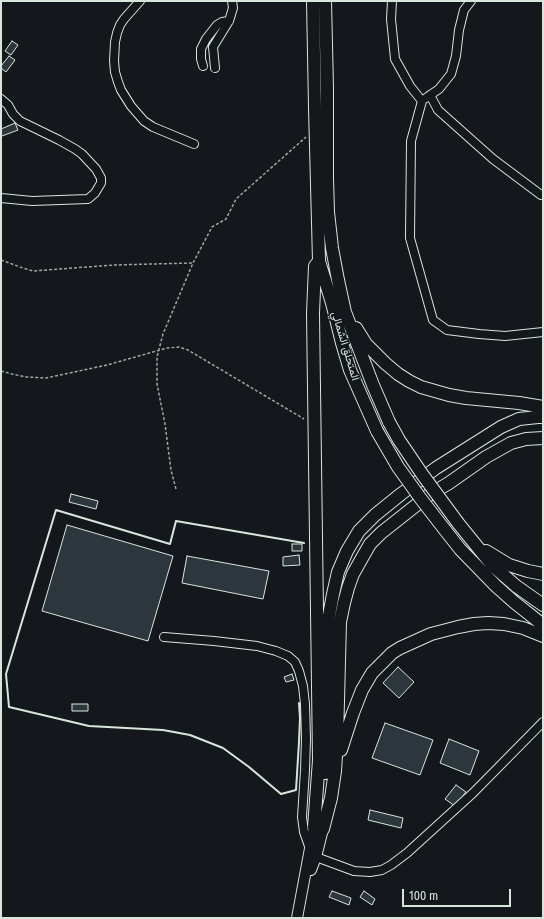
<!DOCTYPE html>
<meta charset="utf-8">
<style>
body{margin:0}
#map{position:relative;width:544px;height:919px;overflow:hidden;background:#14181c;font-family:"Fira Sans Condensed",sans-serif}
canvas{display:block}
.frame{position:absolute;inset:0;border:2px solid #d8e6dc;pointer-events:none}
.scale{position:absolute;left:402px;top:889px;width:109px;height:18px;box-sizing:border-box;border:2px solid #d8e6dc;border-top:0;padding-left:5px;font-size:12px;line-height:14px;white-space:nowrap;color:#d8e6dc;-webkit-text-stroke:3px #14181c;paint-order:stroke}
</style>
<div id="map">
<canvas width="544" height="919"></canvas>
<div class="frame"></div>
<div class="scale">100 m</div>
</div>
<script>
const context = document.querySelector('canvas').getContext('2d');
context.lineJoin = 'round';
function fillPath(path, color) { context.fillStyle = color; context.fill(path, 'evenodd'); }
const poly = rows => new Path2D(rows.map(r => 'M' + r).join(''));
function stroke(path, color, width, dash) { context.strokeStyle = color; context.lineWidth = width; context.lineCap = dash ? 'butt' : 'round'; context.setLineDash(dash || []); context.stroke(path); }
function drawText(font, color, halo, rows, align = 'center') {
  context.font = font + ' "Fira Sans Condensed",Vazirmatn,sans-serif'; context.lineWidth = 3; context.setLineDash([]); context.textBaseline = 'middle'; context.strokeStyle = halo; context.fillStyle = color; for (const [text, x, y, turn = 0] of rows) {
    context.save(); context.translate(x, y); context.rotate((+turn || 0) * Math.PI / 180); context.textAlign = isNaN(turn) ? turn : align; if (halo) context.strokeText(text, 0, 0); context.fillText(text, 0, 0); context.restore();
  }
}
const building = poly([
 [12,41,18,45,11,55,5,51,12,41],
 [9,56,15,60,6,72,1,68,1,66,9,56],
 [15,123,18,130,2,136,1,134,1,129,15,123],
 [71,494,98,501,96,509,69,502,71,494],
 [67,525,173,556,148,641,42,611,67,525],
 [292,544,302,544,302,551,292,551,292,544],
 [299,555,300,565,283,566,283,557,299,555],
 [187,556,269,571,263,599,182,583,187,556],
 [398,667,414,682,399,698,383,683,398,667],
 [292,674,294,680,286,682,284,677,292,674],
 [72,704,88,704,88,711,72,711,72,704],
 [385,723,433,740,420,775,372,758,385,723],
 [449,739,479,751,470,775,440,763,449,739],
 [456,785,466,792,455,806,445,799,456,785],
 [370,810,403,818,401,828,368,820,370,810],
 [332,891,351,898,349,905,329,897,332,891],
 [364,891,375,899,372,905,360,897,364,891]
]);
fillPath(building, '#2c363c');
stroke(building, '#d8e6dc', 1);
const minor = poly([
 [140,1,124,19,120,25,117,33,115,42,114,61,115,72,118,82,121,90,131,106,144,121,153,127,194,144],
 [392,1,391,19,395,59,410,86,422,101,411,141,410,238,433,320,447,330,479,334,505,336,543,332],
 [203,66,201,59,201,49,206,39,217,25,222,22,229,21],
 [215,68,213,47,229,21,233,8,232,1],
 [430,95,438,110,493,159,541,195,543,195],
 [426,98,439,89,451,74,456,56,459,30,464,10,471,1],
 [1,99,8,105,13,114,20,121,59,140,75,149,82,154,96,169,101,178,101,183,95,193,88,199,32,201,1,198],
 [164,637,214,641,257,646,276,651,288,656,295,662,299,671,303,686,305,704,306,739,305,770,302,817,304,832,310,849],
 [316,857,354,871,370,872,382,870,391,865,407,853,473,793,543,722]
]);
const major = poly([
 [311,870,316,857,323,829],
 [297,918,314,827]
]);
const highway = poly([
 [313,1,315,108,319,261,332,303,342,343,350,370,377,431],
 [325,1,327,88,327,178,328,212,332,248,338,280,345,312,373,385,389,422],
 [356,328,366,344,385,363,398,374,409,381,421,387,449,395,466,398,519,403,543,407],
 [458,523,492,565,516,586,543,605],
 [445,530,460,549,496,586,514,602,543,625],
 [486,551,509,565,528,571,543,574],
 [341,750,353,713,362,690,372,673,392,653,400,648,431,634,458,627,474,624,488,623,504,624,523,628,543,636],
 [325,773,328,746,328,621,333,594,338,572,347,551,359,531,375,515,401,494,436,468,501,427,519,419,538,417,543,417],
 [314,827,319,760,313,313,315,266,319,261],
 [323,829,331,798,335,771,337,740,340,622,344,603,348,588,353,574,362,558,370,544,381,533,429,495,449,483,486,457,511,443,526,439,543,438]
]);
stroke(minor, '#d8e6dc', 10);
stroke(major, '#d8e6dc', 12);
stroke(highway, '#d8e6dc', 14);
stroke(poly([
 [1,260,23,268,33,271,114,265,193,263],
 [1,371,12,374,26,377,46,378,107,365,167,348,179,347,188,350,304,419],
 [176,489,171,470,165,424,157,384,157,357,163,334,193,263,212,227,226,219,236,199,306,137]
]), '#9da8a2', 1.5, [3, 2]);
stroke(minor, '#14181c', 8);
stroke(major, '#14181c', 10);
stroke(highway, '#14181c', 12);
const highwayBridge = poly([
 [389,422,399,440,422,474,458,523],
 [377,431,398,467,421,499,445,530]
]);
stroke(highwayBridge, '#d8e6dc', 14, []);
stroke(highwayBridge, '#14181c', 12);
stroke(poly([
 [299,703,300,718,299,742,296,790,281,794,249,767,223,748,190,735,163,730,89,726,9,707,6,674,56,510,170,544,176,521,304,543]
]), '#d8e6dc', 2);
drawText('11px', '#d8e6dc', '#14181c', [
 ["المتحلق الشمالي",345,346,73]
]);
</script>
